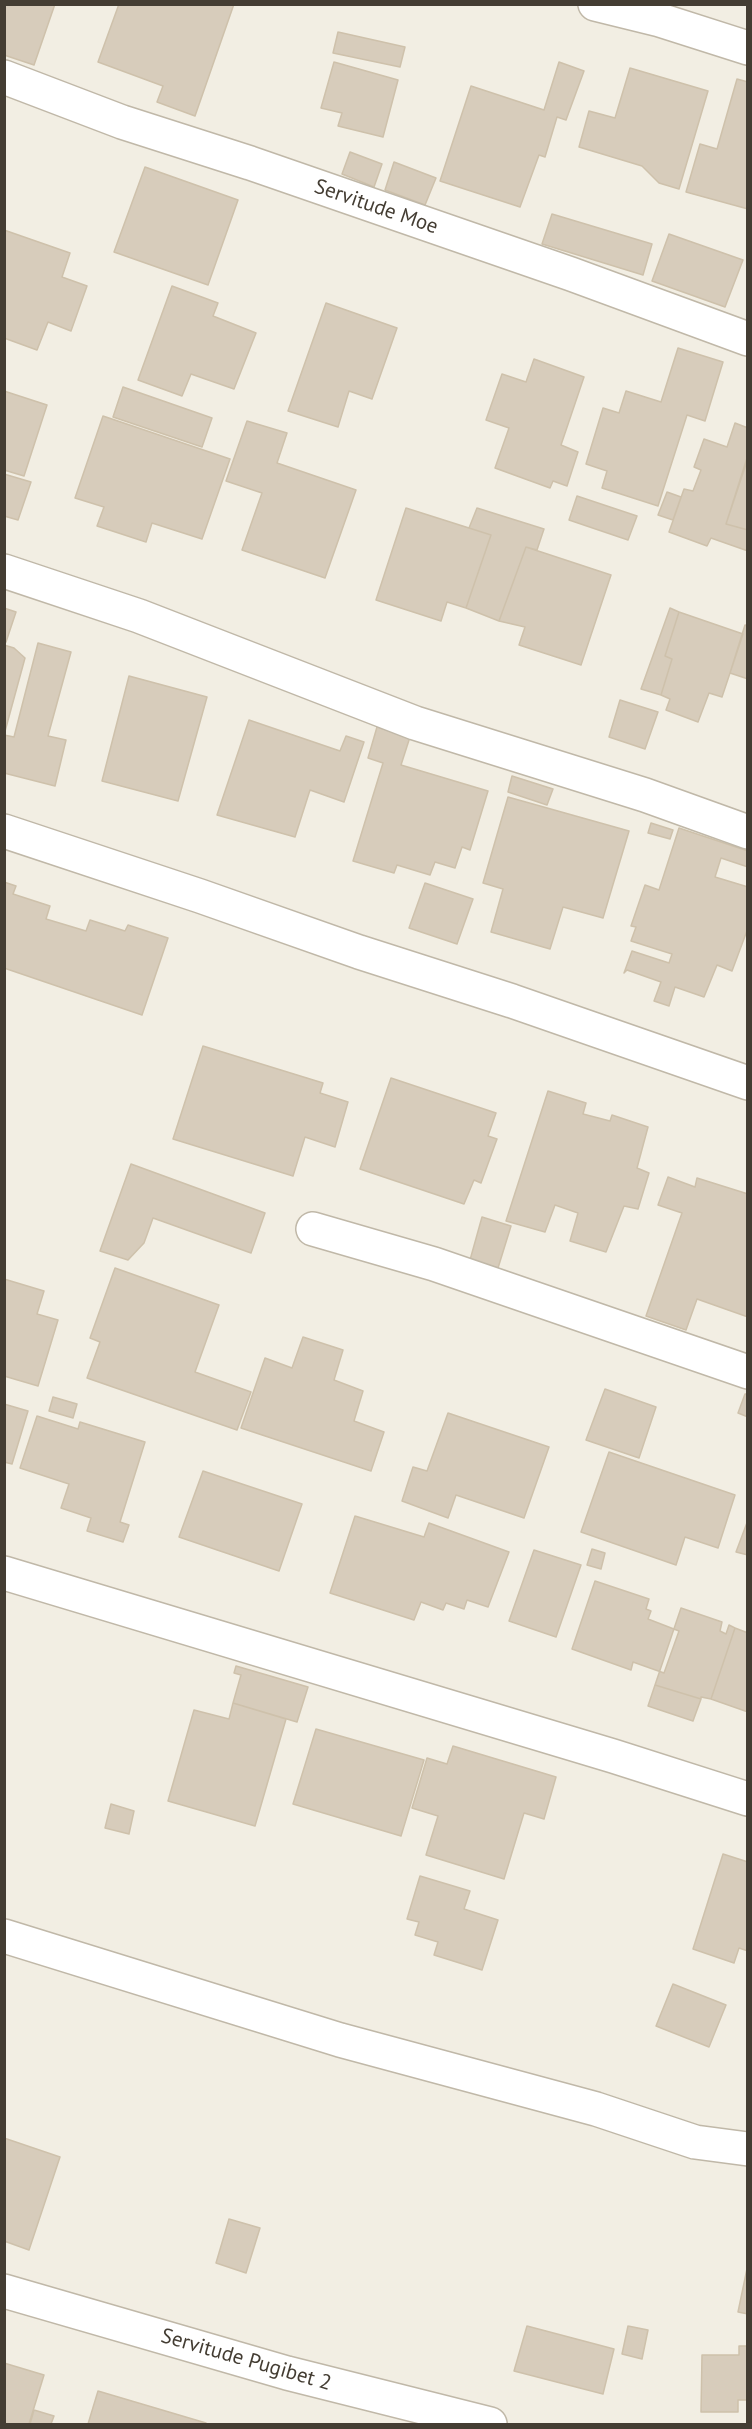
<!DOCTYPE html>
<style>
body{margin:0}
#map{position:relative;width:752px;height:2429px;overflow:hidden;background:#f2eee3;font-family:"PT Sans",sans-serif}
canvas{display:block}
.frame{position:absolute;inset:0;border:6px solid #443d33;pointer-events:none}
</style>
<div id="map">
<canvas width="752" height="2429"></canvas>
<div class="frame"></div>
</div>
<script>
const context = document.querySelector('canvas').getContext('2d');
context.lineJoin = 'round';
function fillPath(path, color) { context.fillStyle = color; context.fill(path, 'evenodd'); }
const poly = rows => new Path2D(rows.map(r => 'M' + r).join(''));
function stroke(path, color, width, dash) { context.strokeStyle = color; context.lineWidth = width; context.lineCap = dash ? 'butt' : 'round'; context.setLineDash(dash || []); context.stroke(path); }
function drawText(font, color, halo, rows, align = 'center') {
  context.font = font + ' "PT Sans",sans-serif'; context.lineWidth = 4.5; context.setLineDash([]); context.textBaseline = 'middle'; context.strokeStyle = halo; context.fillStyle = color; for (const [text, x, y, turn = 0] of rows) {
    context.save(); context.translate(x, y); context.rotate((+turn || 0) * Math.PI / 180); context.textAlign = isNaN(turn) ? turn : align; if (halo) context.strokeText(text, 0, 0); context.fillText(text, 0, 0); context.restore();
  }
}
const building = poly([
 [4,4,55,4,34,65,4,55,4,4],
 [119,4,234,4,195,116,157,102,163,86,98,62,119,4],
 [338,32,405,47,400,67,333,53,338,32],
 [334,62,398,80,383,137,338,126,342,113,321,108,334,62],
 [559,62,584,71,566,120,557,117,545,157,539,155,520,207,440,181,471,86,544,110,559,62],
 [630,68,708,91,679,189,659,183,642,166,579,147,589,111,615,118,630,68],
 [737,79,748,82,748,209,686,192,700,144,717,149,737,79],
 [350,152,382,164,374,187,342,174,350,152],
 [394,162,436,178,425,205,385,190,394,162],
 [145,167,238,200,208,285,114,252,145,167],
 [552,214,652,244,643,275,542,244,552,214],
 [4,230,70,253,62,277,87,286,71,331,48,322,37,350,4,338,4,230],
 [669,234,743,260,725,307,652,281,669,234],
 [172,286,218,303,213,316,256,333,234,389,191,374,182,396,138,380,172,286],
 [326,303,397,328,372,399,349,391,338,427,288,411,326,303],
 [678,348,723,362,705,421,687,415,658,506,602,488,607,471,586,464,603,408,619,413,626,391,661,402,678,348],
 [534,359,584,377,561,445,578,452,567,486,553,481,550,488,495,468,509,428,486,420,502,374,526,382,534,359],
 [123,387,212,418,202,447,113,417,123,387],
 [4,391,47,405,24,476,4,470,4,391],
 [103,416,230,459,202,539,152,523,146,542,97,526,104,507,75,498,103,416],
 [247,421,287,433,277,463,356,490,325,578,242,550,262,493,226,481,247,421],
 [735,423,748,428,748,458,726,524,748,530,748,551,711,538,707,546,669,532,684,489,693,491,701,470,694,467,704,439,727,447,735,423],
 [747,458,748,458,748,530,726,524,747,458],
 [4,474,31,482,18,520,4,516,4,474],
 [667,492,681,497,673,520,658,515,667,492],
 [577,496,637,516,628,540,569,520,577,496],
 [406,508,491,535,466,608,447,602,441,621,376,600,406,508],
 [477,508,544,529,537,550,526,547,499,621,466,608,491,535,469,528,477,508],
 [526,547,611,575,581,665,519,645,525,627,499,621,526,547],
 [4,608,16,612,6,642,4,642,4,608],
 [670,608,679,612,665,656,672,659,661,695,641,689,670,608],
 [679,612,743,634,722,697,709,693,698,722,666,710,670,699,661,695,672,659,665,656,679,612],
 [745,625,748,626,748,679,730,673,745,625],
 [38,643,71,652,48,736,66,740,55,786,4,773,4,735,14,737,38,643],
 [4,645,14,648,25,658,4,735,4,645],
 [129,676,207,697,178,801,102,781,129,676],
 [620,700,658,712,645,749,609,737,620,700],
 [249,720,340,751,346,736,364,742,344,802,310,790,295,837,217,815,249,720],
 [377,727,410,737,401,765,488,791,470,850,462,847,455,868,435,862,430,875,397,865,394,873,353,861,383,763,368,758,377,727],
 [512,776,553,789,547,805,508,792,512,776],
 [508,797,629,831,603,918,563,907,550,949,491,932,503,889,483,883,508,797],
 [651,823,673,830,670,839,648,833,651,823],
 [679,828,748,851,748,867,721,858,715,877,748,887,748,928,732,971,717,965,704,997,675,987,669,1006,654,1001,661,982,627,970,624,973,632,951,669,963,672,954,631,941,636,927,631,926,645,885,659,890,679,828],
 [4,882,16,886,13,894,50,906,46,919,86,931,90,920,125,931,128,925,168,938,142,1015,4,968,4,882],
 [425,883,473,899,457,944,409,928,425,883],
 [203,1046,323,1083,320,1093,348,1102,335,1147,305,1137,293,1176,173,1139,203,1046],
 [391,1078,496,1113,488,1136,497,1139,481,1183,474,1180,464,1204,360,1169,391,1078],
 [548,1091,586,1103,583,1114,610,1121,612,1115,648,1127,637,1168,649,1173,638,1209,624,1206,606,1252,570,1241,578,1213,555,1205,545,1232,506,1221,548,1091],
 [131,1164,265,1213,251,1253,153,1218,144,1243,128,1260,100,1251,131,1164],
 [668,1177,695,1187,697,1178,748,1194,748,1317,697,1299,686,1330,646,1316,682,1213,658,1205,668,1177],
 [482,1217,511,1226,498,1268,470,1260,482,1217],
 [115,1268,219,1305,195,1372,251,1392,237,1430,87,1378,100,1342,90,1338,115,1268],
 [4,1279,44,1291,37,1314,58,1320,38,1386,4,1376,4,1279],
 [303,1337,343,1350,334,1380,363,1391,354,1421,384,1432,371,1471,241,1428,265,1358,292,1368,303,1337],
 [605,1389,656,1407,639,1458,586,1440,605,1389],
 [745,1394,748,1394,748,1417,738,1413,745,1394],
 [53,1397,77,1404,73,1418,49,1411,53,1397],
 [4,1404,28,1411,12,1464,4,1462,4,1404],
 [448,1413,549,1447,524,1518,456,1495,448,1518,402,1501,413,1467,427,1471,448,1413],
 [37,1416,78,1429,80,1422,145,1442,120,1522,129,1525,123,1542,87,1531,91,1518,61,1508,69,1484,20,1468,37,1416],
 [609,1452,735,1495,718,1548,685,1537,676,1565,581,1532,609,1452],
 [203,1471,302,1504,279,1571,179,1537,203,1471],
 [355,1516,424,1537,429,1523,509,1552,488,1607,467,1600,464,1609,446,1603,443,1610,421,1602,414,1620,330,1593,355,1516],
 [748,1520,748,1555,736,1552,748,1520],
 [592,1549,605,1553,601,1569,587,1565,592,1549],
 [534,1550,581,1565,556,1637,509,1621,534,1550],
 [595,1581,649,1599,646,1609,651,1611,648,1619,679,1631,664,1673,633,1662,631,1670,572,1649,595,1581],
 [681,1608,722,1622,720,1631,726,1634,729,1625,735,1628,711,1699,701,1697,701,1699,655,1685,681,1608],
 [735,1628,748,1633,748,1712,711,1699,735,1628],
 [236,1666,308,1687,297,1722,233,1703,241,1675,234,1673,236,1666],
 [655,1685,701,1699,693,1721,648,1706,655,1685],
 [233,1703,286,1719,255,1826,168,1801,194,1710,229,1719,233,1703],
 [316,1729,424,1760,401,1836,293,1804,316,1729],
 [453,1746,556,1777,544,1819,524,1813,504,1879,426,1855,438,1816,412,1808,427,1758,447,1764,453,1746],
 [111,1804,134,1811,129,1834,105,1828,111,1804],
 [723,1854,748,1862,748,1951,739,1948,734,1963,693,1949,723,1854],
 [420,1876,470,1891,464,1909,498,1920,482,1970,434,1955,438,1942,415,1935,419,1922,407,1919,420,1876],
 [673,1984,726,2005,709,2047,656,2026,673,1984],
 [4,2138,60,2157,29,2250,4,2241,4,2138],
 [229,2219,260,2228,246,2273,216,2263,229,2219],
 [748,2264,748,2314,738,2312,748,2264],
 [527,2326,614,2349,603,2394,514,2371,527,2326],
 [628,2326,648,2330,642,2359,622,2354,628,2326],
 [739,2346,748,2346,748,2400,738,2400,738,2412,701,2412,702,2355,739,2355,739,2346],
 [4,2363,44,2375,29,2424,4,2424,4,2363],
 [98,2391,206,2423,206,2424,88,2424,98,2391],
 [34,2410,54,2416,51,2424,30,2424,34,2410]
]);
fillPath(building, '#d7ccbb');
stroke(building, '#cec1ab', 1.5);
const minor = poly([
 [595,4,660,20,748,48],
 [4,77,122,122,250,163,571,274,748,339],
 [4,571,139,616,415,723,645,795,748,832],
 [4,831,200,896,359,952,512,1001,748,1083],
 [313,1229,434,1264,748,1372],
 [4,1573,613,1756,748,1799],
 [4,1936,340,2040,596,2109,695,2142,748,2149],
 [4,2291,287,2373,490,2424]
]);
stroke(minor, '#c0b8a8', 36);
stroke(minor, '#fff', 33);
drawText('21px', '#443d33', '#fff', [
 ["Servitude Moe",376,207,19],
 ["Servitude Pugibet 2",246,2360,16]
]);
</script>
